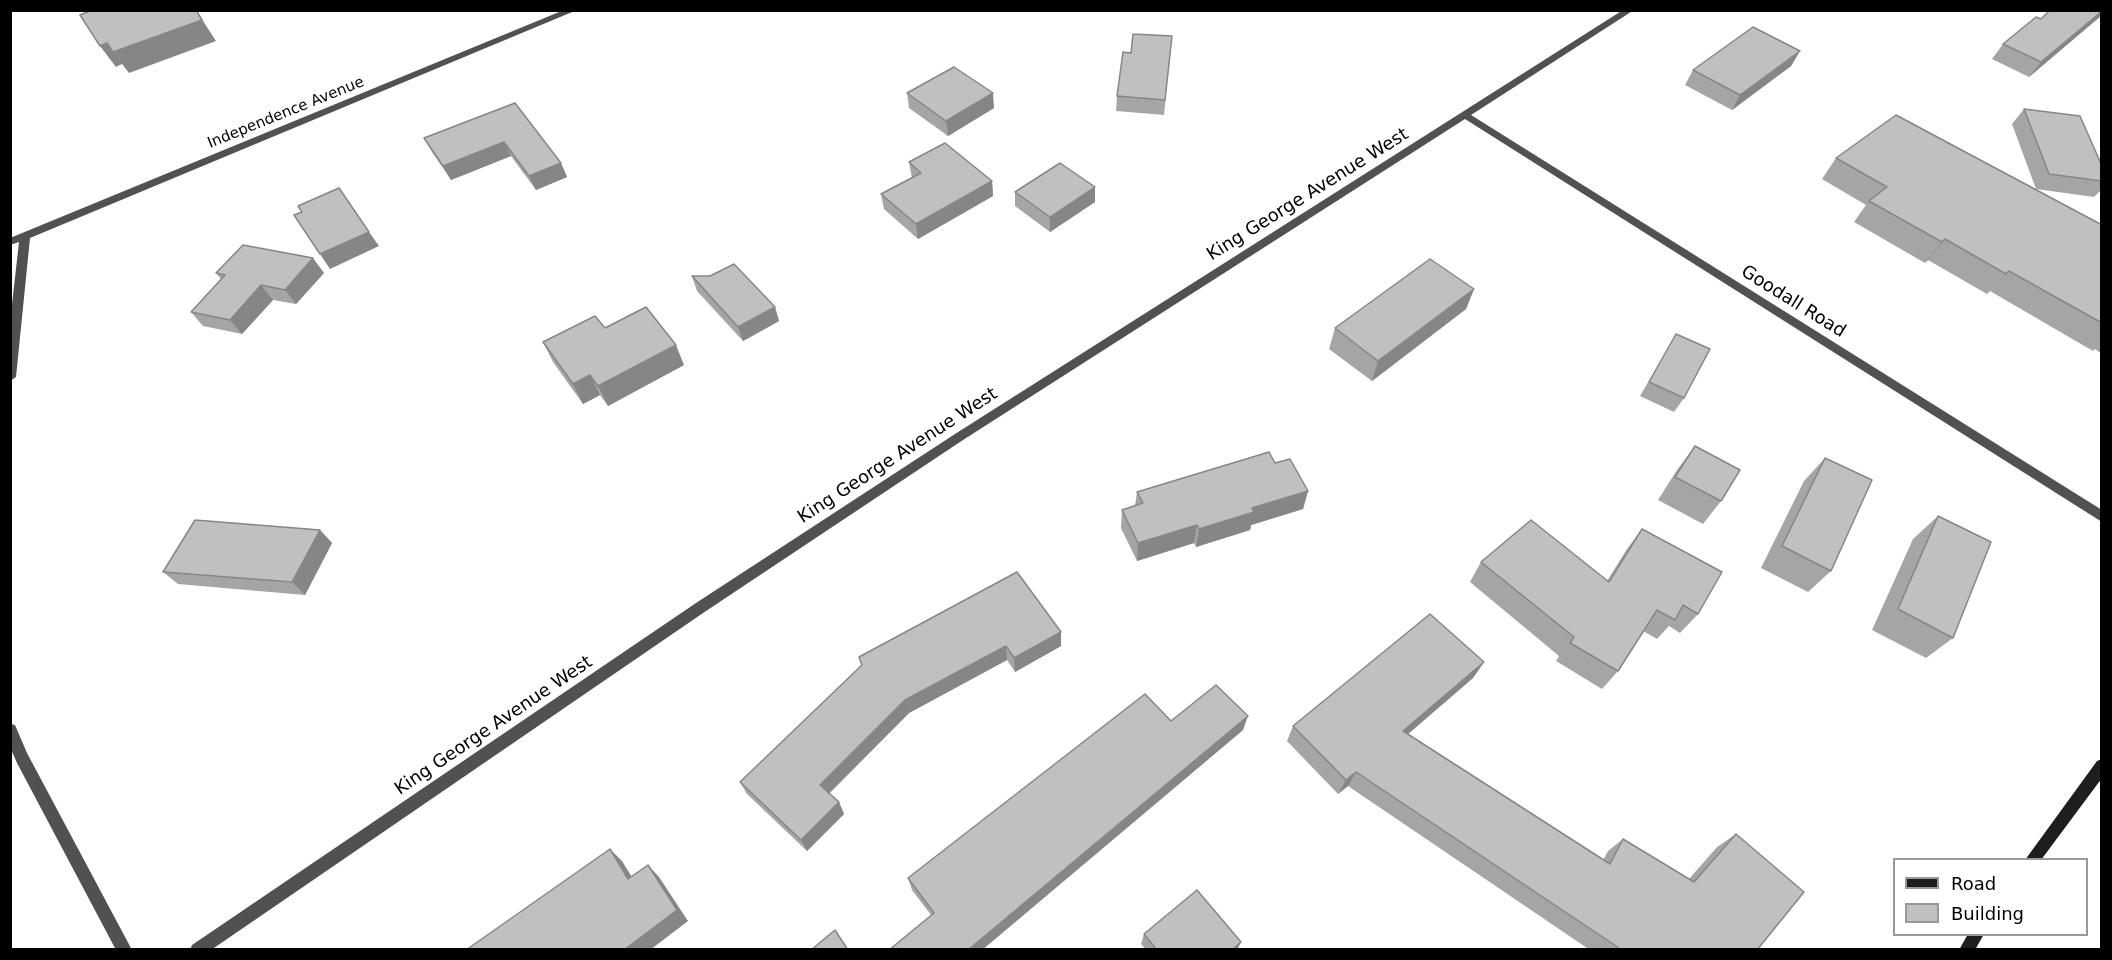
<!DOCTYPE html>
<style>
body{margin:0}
#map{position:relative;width:2112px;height:960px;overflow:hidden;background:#fff;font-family:"DejaVu Sans",sans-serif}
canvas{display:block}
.frame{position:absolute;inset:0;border:12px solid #000;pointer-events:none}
.legend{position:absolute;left:1893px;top:858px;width:195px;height:78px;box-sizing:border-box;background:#fff;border:2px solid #999;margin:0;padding:8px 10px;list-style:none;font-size:18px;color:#000}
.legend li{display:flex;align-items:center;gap:12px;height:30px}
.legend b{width:30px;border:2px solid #999}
</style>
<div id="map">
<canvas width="2112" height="960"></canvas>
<div class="frame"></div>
<ul class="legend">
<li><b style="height:8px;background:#1e1e1e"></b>Road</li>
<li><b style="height:16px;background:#c0c0c0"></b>Building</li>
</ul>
</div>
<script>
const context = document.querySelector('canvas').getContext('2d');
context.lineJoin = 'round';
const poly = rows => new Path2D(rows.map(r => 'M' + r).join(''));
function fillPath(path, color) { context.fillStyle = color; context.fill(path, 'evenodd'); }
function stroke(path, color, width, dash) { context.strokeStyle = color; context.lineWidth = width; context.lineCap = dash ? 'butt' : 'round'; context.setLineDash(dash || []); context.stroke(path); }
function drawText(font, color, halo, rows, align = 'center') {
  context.font = font + ' "DejaVu Sans",sans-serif'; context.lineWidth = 4.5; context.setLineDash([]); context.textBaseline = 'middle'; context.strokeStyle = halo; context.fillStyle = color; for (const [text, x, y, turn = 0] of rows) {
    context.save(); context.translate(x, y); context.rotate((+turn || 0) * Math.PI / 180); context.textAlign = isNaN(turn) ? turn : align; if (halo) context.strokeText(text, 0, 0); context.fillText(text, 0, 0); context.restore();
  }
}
fillPath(poly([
 [564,10,577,10,30,238,16,377,10,381,10,322,19,242,10,245,10,238,564,10],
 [1623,10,1634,10,1471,115,2102,510,2102,522,1465,119,963,440,706,611,211,950,190,950,192,945,696,603,955,434,1623,10],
 [10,724,15,725,27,753,132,950,116,950,17,763,10,747,10,724]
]), '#515151');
fillPath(poly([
 [2102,759,2102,778,2041,860,2025,860,2097,761,2102,759],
 [1968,934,1984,934,1975,950,1959,950,1968,934]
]), '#1e1e1e');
fillPath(poly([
 [2102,10,2102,15,2029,77,1992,59,2003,44,2041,19],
 [1172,36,1164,115,1116,111,1117,96,1131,53],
 [1800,51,1791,66,1732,110,1685,85,1693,70],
 [907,93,994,108,948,136,909,108],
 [515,103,561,163,567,177,536,190,511,156,451,180,432,152,424,138],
 [2024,109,2102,166,2102,189,2094,197,2036,189,2012,124],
 [1836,158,2102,225,2102,354,2095,349,2093,351,1990,291,1987,294,1928,260,1925,263,1854,222,1866,205,1822,179],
 [909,162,992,181,993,196,918,239,884,209,881,194,912,178],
 [1095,187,1095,202,1050,232,1015,206,1015,192],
 [216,273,324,273,296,304,273,300,242,334,203,326,191,312,221,279],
 [692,276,710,276,775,307,779,321,743,341,697,291],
 [1474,289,1466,309,1372,381,1329,349,1335,328],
 [605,328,684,365,608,406,600,395,583,404,553,362,543,342],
 [1676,334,1684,398,1674,412,1640,396],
 [1695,446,1721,501,1703,524,1658,500,1677,470],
 [1825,458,1831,571,1808,592,1761,568,1804,481],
 [1275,463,1308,491,1303,509,1251,525,1250,530,1196,547,1194,543,1137,561,1121,528,1122,510,1135,506,1137,492],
 [1938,516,1953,638,1926,658,1872,630,1913,539],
 [1642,529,1698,614,1680,633,1669,626,1657,639,1643,631,1618,671,1602,689,1556,661,1559,656,1470,582,1481,562,1607,581,1627,549],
 [320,530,332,543,305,595,178,584,163,572],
 [1061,632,1061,646,1015,672,1007,660,909,713,829,794,839,802,844,814,807,851,747,794,740,782,862,666,859,657],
 [1484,662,1473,678,1408,734,1603,860,1608,851,1623,839,1689,879,1717,847,1736,834,1757,950,1590,950,1348,786,1338,794,1287,741,1293,726],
 [1171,721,1243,730,982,950,889,950,931,915,912,890,908,878],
 [1144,934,1237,950,1146,950,1141,944]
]), '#a5a5a5');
fillPath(poly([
 [196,10,216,41,129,73,122,64,116,67,100,46],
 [2102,11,2102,15,2029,77,2041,62],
 [1800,51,1791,66,1732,110,1740,95],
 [993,93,994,108,948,136,946,121],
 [504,142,511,156,451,180,443,166],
 [561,163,567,177,536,190,529,176],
 [992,181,993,196,918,239,916,224],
 [1095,187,1095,202,1050,232,1050,217],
 [369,232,379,246,330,269,320,254],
 [1945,239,1928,260,1925,263,1942,242],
 [313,258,324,273,296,304,285,290],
 [261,285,273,300,242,334,230,320],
 [1474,289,1466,309,1372,381,1378,361],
 [775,307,779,321,743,341,738,327],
 [676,345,684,365,608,406,598,386],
 [590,375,600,395,583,404,573,384],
 [1308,491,1303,509,1251,525,1250,530,1196,547,1199,529,1252,508],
 [1197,525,1194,543,1137,561,1138,543],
 [320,530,332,543,305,595,292,582],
 [1061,632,1061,646,1015,672,1014,658],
 [1006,646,1007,660,909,713,825,797,820,785,905,700],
 [1484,662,1473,678,1394,746,1403,731],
 [1248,716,1243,730,982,950,968,950],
 [1356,772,1348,786,1338,794,1346,780],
 [839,802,844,814,807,851,801,840],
 [610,849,622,861,640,890,628,879],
 [648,865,659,877,688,921,650,950,624,950],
 [1241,942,1237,950,1232,950]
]), '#868686');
const building = poly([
 [92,10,196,10,202,20,113,52,107,43,100,46,80,15,92,10],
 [2050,10,2102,11,2041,62,2003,44,2036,17,2041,19,2050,10],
 [1753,27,1800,51,1740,95,1693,70,1753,27],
 [1133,34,1172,36,1165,100,1117,96,1123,52,1131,53,1133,34],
 [954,67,993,93,946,121,907,93,954,67],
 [515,103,561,163,529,176,504,142,443,166,424,138,515,103],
 [2024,109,2080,116,2102,166,2102,181,2049,174,2024,109],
 [1896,115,2102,225,2102,323,2009,271,2006,274,1945,239,1942,242,1869,201,1887,187,1836,158,1896,115],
 [945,143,992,181,916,224,881,194,921,173,909,162,945,143],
 [1060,163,1095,187,1050,217,1015,192,1060,163],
 [339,188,369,232,320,254,294,215,302,212,298,206,339,188],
 [243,245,313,258,285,290,261,285,230,320,191,312,225,275,216,273,243,245],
 [1430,259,1474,289,1378,361,1335,328,1430,259],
 [734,264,775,307,738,327,692,276,710,276,734,264],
 [646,307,676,345,598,386,590,375,573,384,543,342,595,316,605,328,646,307],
 [1676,334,1710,349,1684,398,1649,382,1676,334],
 [1695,446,1740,470,1721,501,1675,477,1695,446],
 [1269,452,1275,463,1290,459,1308,491,1252,508,1254,512,1199,529,1197,525,1138,543,1122,510,1143,503,1137,492,1269,452],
 [1825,458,1872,480,1831,571,1782,546,1825,458],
 [1938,516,1991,542,1953,638,1898,609,1938,516],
 [195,520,320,530,292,582,163,572,195,520],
 [1531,520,1609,582,1642,529,1722,572,1698,614,1683,605,1675,620,1657,610,1618,671,1570,643,1574,637,1481,562,1531,520],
 [1017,572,1061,632,1014,658,1006,646,905,700,820,785,839,802,801,840,740,782,862,665,859,657,1017,572],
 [1430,614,1484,662,1403,731,1610,864,1623,839,1694,882,1736,834,1804,892,1757,950,1622,950,1356,772,1346,780,1293,726,1430,614],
 [1216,685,1248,716,968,950,889,950,934,913,908,878,1145,694,1171,721,1216,685],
 [610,849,628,879,648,865,677,910,624,950,466,950,610,849],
 [1197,890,1241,942,1232,950,1157,950,1144,934,1197,890],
 [835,930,848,950,811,950,835,930]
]);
fillPath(building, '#c0c0c0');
stroke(building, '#868686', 1.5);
drawText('15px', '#000', '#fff', [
 ["Independence Avenue",286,113,-22]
]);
drawText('18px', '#000', '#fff', [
 ["King George Avenue West",1308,195,-32],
 ["Goodall Road",1793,302,32],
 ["King George Avenue West",898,456,-33],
 ["King George Avenue West",494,726,-34]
]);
</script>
